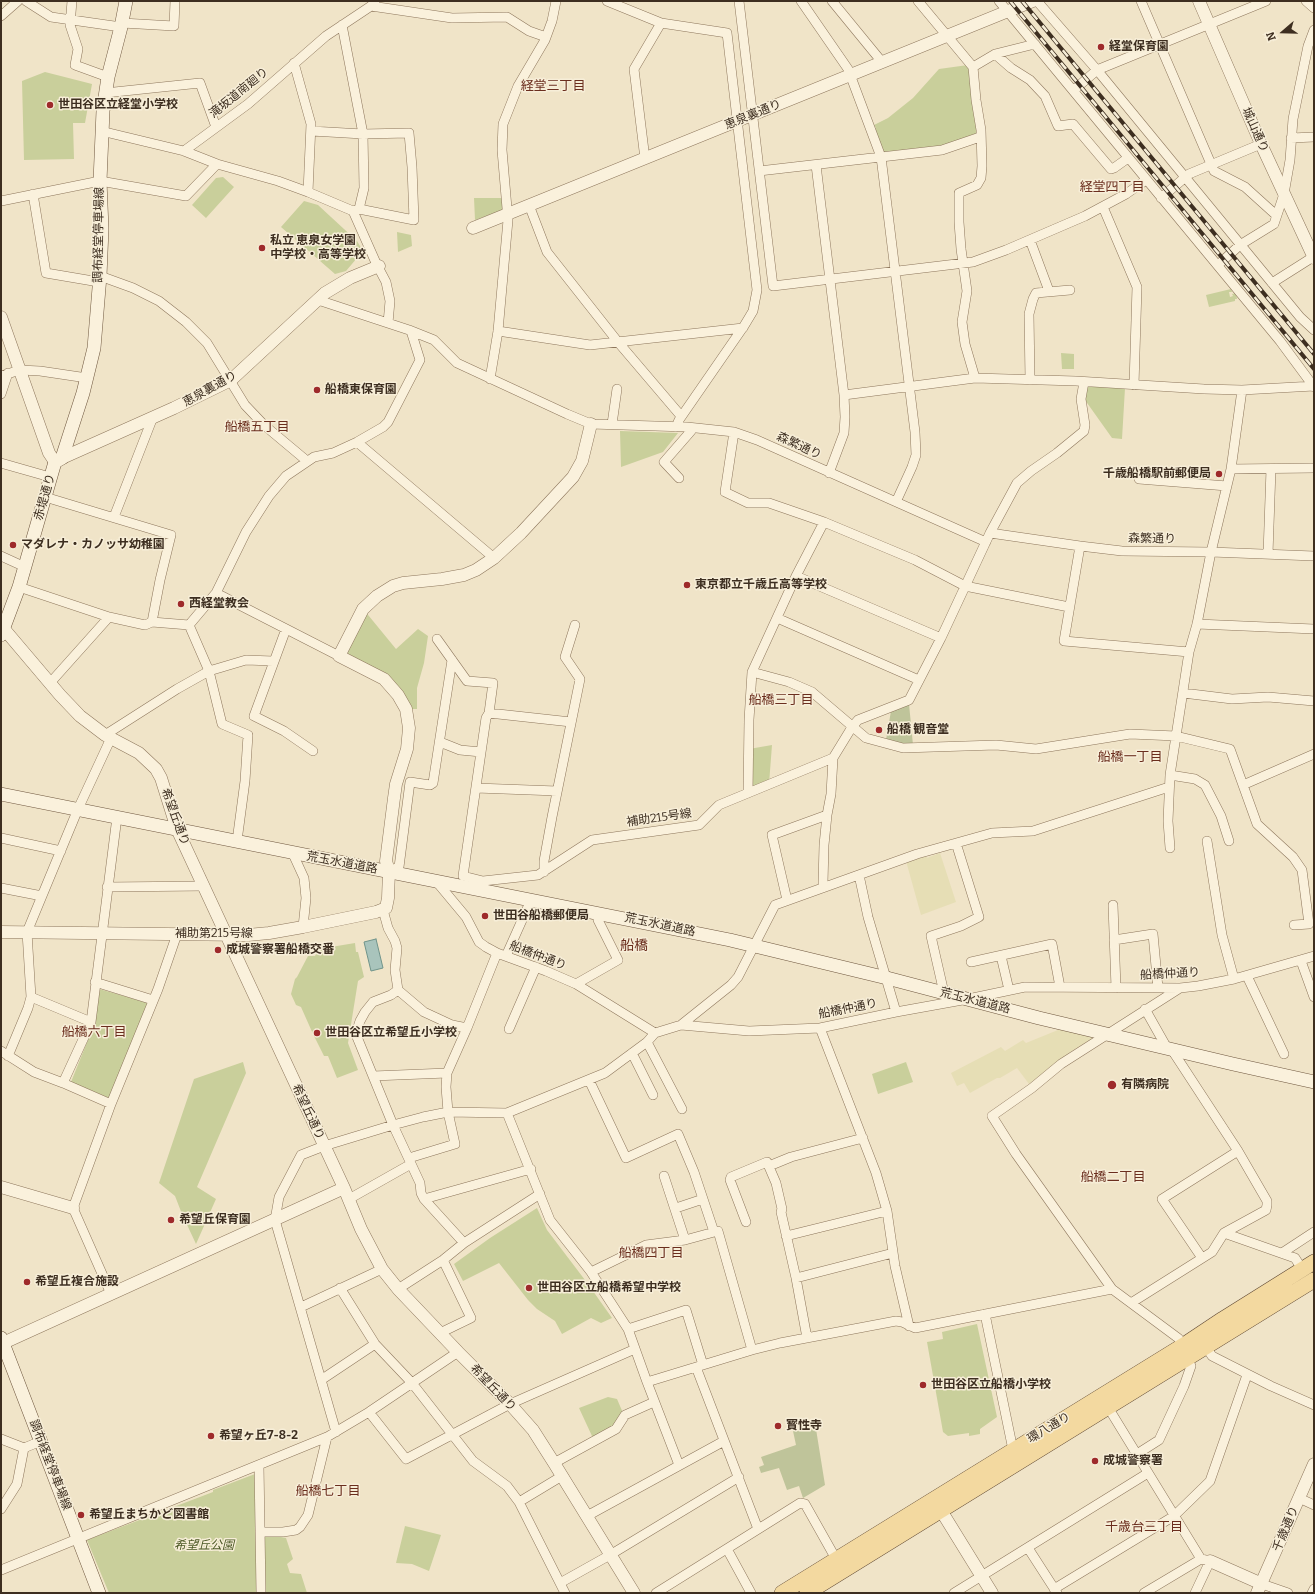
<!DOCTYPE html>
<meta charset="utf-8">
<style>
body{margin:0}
#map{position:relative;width:1315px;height:1594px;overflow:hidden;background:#f0e4c8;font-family:Bitter,serif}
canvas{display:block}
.frame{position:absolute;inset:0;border:2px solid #3d2e20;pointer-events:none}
.north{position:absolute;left:1263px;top:12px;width:40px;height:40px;-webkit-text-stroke:3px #f7eed8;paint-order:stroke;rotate:250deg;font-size:11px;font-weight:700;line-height:16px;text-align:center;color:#3d2e20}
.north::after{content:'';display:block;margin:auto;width:14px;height:18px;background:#3d2e20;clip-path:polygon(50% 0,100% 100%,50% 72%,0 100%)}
</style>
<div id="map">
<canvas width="1315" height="1594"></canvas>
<div class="frame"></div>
<div class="north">N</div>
</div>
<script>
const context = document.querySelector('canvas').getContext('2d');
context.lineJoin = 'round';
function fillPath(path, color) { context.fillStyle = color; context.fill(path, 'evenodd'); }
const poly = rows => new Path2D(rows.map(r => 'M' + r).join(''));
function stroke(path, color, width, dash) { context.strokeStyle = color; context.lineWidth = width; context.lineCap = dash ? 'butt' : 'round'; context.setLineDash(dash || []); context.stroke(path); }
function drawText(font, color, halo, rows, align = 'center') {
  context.font = font + ' Bitter,"Noto Sans JP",serif'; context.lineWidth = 3; context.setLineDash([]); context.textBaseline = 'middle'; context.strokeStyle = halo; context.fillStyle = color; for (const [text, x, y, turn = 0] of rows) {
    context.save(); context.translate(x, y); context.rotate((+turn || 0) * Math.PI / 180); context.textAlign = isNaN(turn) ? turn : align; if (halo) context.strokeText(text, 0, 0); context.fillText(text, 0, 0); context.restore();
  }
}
fillPath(poly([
 [940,853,956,902,921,915,906,861,925,855,927,858],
 [1058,1027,1096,1036,1072,1051,1029,1084,1017,1068,1000,1078,997,1078,970,1093,964,1083,957,1086,951,1073,1001,1047,1005,1051,1023,1040,1026,1043,1058,1030]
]), '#e6deb5');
fillPath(poly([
 [968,65,971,72,978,131,975,136,938,148,883,154,874,129,876,128,874,125,888,118,913,98,939,69],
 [45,72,92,84,85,123,73,123,74,159,24,160,22,81],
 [223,177,234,187,206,218,192,205,216,178],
 [474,198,504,198,503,210,475,220],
 [304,201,318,205,357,241,363,251,346,271,335,274,281,227],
 [397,232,411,235,412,246,398,252],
 [1231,289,1232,292,1229,292,1230,297,1233,296,1232,294,1236,293,1237,299,1235,299,1235,301,1209,307,1206,295],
 [1061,353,1074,354,1074,369,1062,369],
 [1087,386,1125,388,1122,439,1112,438,1085,400],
 [620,431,678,433,663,452,621,467],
 [364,610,396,649,418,629,428,636,424,663,417,688,417,709,407,709,399,694,340,656],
 [772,745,769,784,748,792,749,749],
 [355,943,356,952,358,952,364,977,358,981,348,1043,358,1070,337,1078,328,1056,324,1056,313,1034,301,1007,296,1005,291,994,295,979,297,977,308,956,315,956,319,949],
 [99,989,149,1003,111,1099,71,1082,94,1025],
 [243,1062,246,1073,197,1187,216,1199,196,1244,182,1214,175,1196,159,1183,194,1079],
 [906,1062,913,1082,878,1094,872,1074],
 [537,1208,547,1230,588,1284,612,1318,601,1323,591,1318,562,1334,555,1321,537,1309,528,1300,499,1263,463,1281,454,1264,490,1238],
 [977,1324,997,1417,980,1429,980,1434,969,1436,969,1433,948,1436,943,1432,927,1342,943,1339,942,1332],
 [608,1397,617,1399,623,1413,614,1426,595,1437,592,1436,579,1408],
 [255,1474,256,1532,286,1538,293,1559,287,1564,290,1573,301,1574,307,1593,109,1593,87,1540,213,1492,213,1490],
 [405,1526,441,1535,429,1571,412,1564,396,1563]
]), '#c9cf9b');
fillPath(poly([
 [909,704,913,745,906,746,886,740,891,711],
 [816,1429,825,1485,803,1498,799,1486,787,1490,779,1468,761,1473,759,1467,764,1465,761,1457,796,1445,793,1431]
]), '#bfc49a');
const water = poly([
 [376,939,383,968,371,971,364,942,376,939]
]);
fillPath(water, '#a9c4bc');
stroke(water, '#6f938a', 1);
const minor = poly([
 [26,1,51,17,121,27],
 [72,1,70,25,78,49,75,65,108,77],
 [607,1,661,23,727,33,757,290,753,311,744,326,679,420,676,427],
 [739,1,773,286,973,262,1006,250,1085,216,1126,194,1146,180],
 [801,1,848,69,881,157,915,432,916,455,912,467,896,502],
 [832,1,882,62],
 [918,1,973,67,976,100,981,130,982,166,981,178,977,185,959,193,959,222,961,249,967,291,962,322,965,344,975,378],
 [999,1,1280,341,1314,387],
 [1037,1,1097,70,1300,317,1314,330],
 [1141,1,1214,171,1245,187,1276,215],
 [1306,1,1314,8],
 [371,6,452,18,507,17,529,31,546,37],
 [1,16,18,1],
 [122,23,174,26,175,1],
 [342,25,363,134,364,188,359,209,354,211],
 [995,54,1011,68,1030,80,1045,96,1058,126,1073,124,1111,169,1114,168,1128,158],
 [294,63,311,124,308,192],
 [973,67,995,54,1035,44],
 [1074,90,1097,70,1266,1],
 [105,93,200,83,216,127],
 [101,131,184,151,217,164,278,181,308,192,353,211,376,263,386,282,390,301,388,323],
 [311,131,363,134,409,133,412,167,414,220,359,209],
 [1291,138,1314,137],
 [184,151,248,104,326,36,371,6,375,1],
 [645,159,634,69,661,23],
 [816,165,844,395,845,417,844,433,829,473],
 [759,171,942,150,980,137],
 [33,194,46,273,99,282],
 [1161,198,1189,174,1261,144],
 [1,201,100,181,186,196,217,164],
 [529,205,547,252,618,342,681,416],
 [1103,207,1137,287,1134,385],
 [1030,240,1049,291],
 [1218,265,1240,245,1274,224,1284,194,1290,160,1293,119,1308,46,1314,30],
 [100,276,133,288,159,301,186,322,207,343,245,405,264,425,307,461],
 [1272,283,1313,257],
 [318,300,409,330,434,340,457,363,567,414,591,424,687,427,734,432,757,440,986,542],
 [498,331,590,345,743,328],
 [1,376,20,370,40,371,87,378],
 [490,379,498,331,508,220,502,150,503,124,518,86,545,40,552,21,556,1],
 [1030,380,1029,314,1033,299,1036,293,1070,290],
 [1,394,8,373],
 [844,395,975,378,1076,381,1204,389,1242,390,1314,386],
 [612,424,617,389],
 [734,432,725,492,748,503,769,503,824,522,915,560,965,586,1069,607],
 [357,442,494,558],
 [1,463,50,477],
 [1231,469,1314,468],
 [679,478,664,462,691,431,692,428],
 [1139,479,1227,486],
 [45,497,171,535,160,580,152,622],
 [114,517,153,417],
 [990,533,1080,546,1122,551,1211,552,1314,556],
 [1080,546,1064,641,1189,652],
 [1268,554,1271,469],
 [1,556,25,567],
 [796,576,941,638],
 [19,587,109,617,145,625,152,622,189,625],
 [216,593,339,656],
 [777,618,919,680],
 [1197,624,1314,629],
 [189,625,216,593,246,532,269,496,286,476,314,457,333,453,357,442,383,427,388,422,420,360,411,331],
 [189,625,209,671,222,724,248,735,245,781,237,841],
 [286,629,254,716,284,731,313,751],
 [437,639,467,681,493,683,489,713,486,718,463,876,483,881,482,886],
 [752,672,789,682,812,692,866,738,903,748,996,745,1036,749,1130,734,1176,736,1230,749,1257,824,1293,857,1302,870,1309,924,1294,925],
 [50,683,109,617],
 [1183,693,1232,699,1268,697,1314,701],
 [489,713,571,722],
 [105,735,177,689,209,671,246,660,273,661],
 [440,742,460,750,481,752],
 [1170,775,1195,779,1205,785,1221,816,1229,841],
 [1243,785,1314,754],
 [476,788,557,791],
 [748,793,749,720,752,672,796,576,824,522],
 [1,838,61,851],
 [1207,841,1222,935,1234,979],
 [1170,848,1168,821,1170,775,1189,652,1197,624,1211,552,1231,469,1242,390],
 [293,854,304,878,306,898,303,927],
 [389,871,399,867,410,782,430,785,433,783,452,660],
 [544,872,544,861,552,817,580,679,565,657,575,625],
 [859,875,868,917,896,1012],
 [436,881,466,917,479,942,486,947,497,953,546,971,576,984,655,1033,681,1025,749,1031,820,1028,896,1012,968,999,1025,987,1180,988,1198,986,1234,979,1314,956],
 [483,881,538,875,592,840,699,825,719,805,833,758],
 [107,887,204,886],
 [825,887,823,883,824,845,827,815,831,794,833,758,852,727,858,720,909,700,941,638,990,533,1017,483,1031,471,1057,453,1084,431,1085,425,1081,399,1084,382],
 [1,888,42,896],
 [787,900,772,835,827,815],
 [1113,905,1116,988],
 [383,910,388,928,395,941,397,948,395,970,398,990,391,995,373,1002,365,1012,360,1021,356,1033,357,1037,393,1125,420,1183,421,1193,424,1199,464,1243],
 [1114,940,1153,934,1158,988],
 [506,956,531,900],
 [1001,956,1009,990],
 [1301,961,1314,997],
 [971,962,1052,944,1060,987],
 [1247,976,1284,1054],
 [95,982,153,1000],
 [576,984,618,960,598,920,599,913],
 [1180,988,1061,1064,1032,1088,992,1116,1016,1154,1112,1289,1178,1338,1184,1345],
 [398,990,424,1012,452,1025,467,1028],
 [944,993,931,936,961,926,979,917,956,843],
 [31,997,91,1022],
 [1145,1009,1167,1048],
 [681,1025,731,985,738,977,775,905,917,854,992,833,1033,831,1169,787],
 [820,1028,876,1173,887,1211,895,1266,909,1326],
 [509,1029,536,967],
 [647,1042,682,1109],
 [1,1051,34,1072,63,1083,111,1104],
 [632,1053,653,1095],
 [8,1056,28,1008,31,997,27,932,78,809,111,738],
 [373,1076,447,1073],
 [589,1080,626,1158,678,1134,694,1172,714,1232],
 [63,1083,91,1022,117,817],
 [507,1113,550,1220,591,1272,628,1329,647,1382,679,1465],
 [409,1158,455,1144,448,1112,446,1087,447,1073,467,1028,497,953],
 [769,1166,791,1157,863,1138],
 [664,1176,685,1240],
 [349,1199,411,1164],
 [424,1199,531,1169],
 [676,1208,703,1199],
 [746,1222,730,1180,731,1177,767,1162,776,1183,782,1209,781,1212,796,1278,807,1338],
 [1224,1233,1295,1258,1302,1269],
 [786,1236,887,1211],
 [1282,1253,1314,1232],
 [1202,1258,1162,1199,1238,1151],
 [591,1272,646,1245,685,1240,718,1231,752,1350],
 [796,1278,893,1253],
 [340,1288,375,1344,412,1383,473,1461,507,1486,519,1502,565,1593],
 [398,1289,443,1260,464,1243,540,1194],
 [111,1294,73,1208,111,1104,158,989,177,934],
 [1131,1303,1212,1252,1224,1233,1266,1210,1267,1205,1267,1201,1238,1151,1172,1050],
 [301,1307,382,1269],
 [985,1314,1013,1450],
 [628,1329,686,1310,703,1365],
 [440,1333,471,1318,443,1260],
 [1206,1347,1212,1356,1271,1386,1314,1405],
 [696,1367,758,1529],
 [321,1380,375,1344],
 [647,1382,752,1350,780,1343,896,1321,902,1322,915,1328,1112,1289],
 [1106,1404,1201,1559,1210,1561,1195,1593],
 [369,1412,406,1459,510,1404,635,1349],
 [336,1432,275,1220,279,1197,301,1155,324,1146,393,1125,423,1117,448,1112,507,1113,605,1073,647,1042,655,1033],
 [1,1439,24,1448],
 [1137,1454,1159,1440,1184,1386,1191,1366,1187,1358],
 [554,1463,616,1429,625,1415,654,1402],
 [259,1465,261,1593],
 [1299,1498,1314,1505],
 [519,1502,562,1476],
 [1,1509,17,1484,24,1448,41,1441],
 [587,1516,724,1441],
 [260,1532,283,1532,296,1530,300,1527,308,1515,327,1437],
 [1028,1548,1057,1593],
 [727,1549,751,1593],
 [1,1570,327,1437,369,1412,458,1352],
 [560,1583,610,1555,739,1477],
 [1262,1584,1288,1593],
 [1054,1589,1174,1516,1210,1481,1247,1375],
 [656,1593,800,1503,805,1504,836,1559],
 [954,1593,1148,1473],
 [1144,1593,1201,1559],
 [1312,1593,1314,1589]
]);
const tertiary = poly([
 [1199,1,1261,144,1314,258],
 [473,228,1033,1],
 [1,317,49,453,55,462],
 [62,458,174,408,231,380,325,293,350,278,379,266],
 [4,629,60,695,80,716,105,735,139,753,156,769,161,778,177,829,344,1188,361,1229,382,1269,398,1289,458,1352,510,1404,533,1430,554,1463,634,1593],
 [1,932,248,935,269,933,303,927,376,912,386,908,388,898,389,871,386,861,394,798,396,784,407,749,409,728,406,709,398,695,384,679,339,656,363,609,377,596,393,586,403,583,442,579,464,575,476,570,494,558,521,533,573,477,582,461,591,424],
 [1,1187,73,1208],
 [1,1344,344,1188],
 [937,1504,992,1593],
 [1210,1561,1262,1584],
 [1257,1593,1314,1464]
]);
const secondary = poly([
 [1,635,19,587,55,462,62,458,83,393,94,348,100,276,102,229,100,181,103,111,108,77,121,27,126,1],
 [1,794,730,940,887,978,1039,1018,1233,1064,1314,1082],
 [1,1338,99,1593]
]);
const primary = poly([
 [782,1593,1184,1345,1223,1319,1314,1262],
 [807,1593,1314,1280]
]);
stroke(minor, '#8d765c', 10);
stroke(tertiary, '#8d765c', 13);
stroke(secondary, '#6f573f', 14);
stroke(primary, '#5b4430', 16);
stroke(minor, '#faf1dc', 9);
stroke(tertiary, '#faf1dc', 12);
stroke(secondary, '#faf1dc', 13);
stroke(primary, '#f3d9a0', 15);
const rail = poly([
 [1010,1,1314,369],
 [1022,1,1314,354]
]);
stroke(rail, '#3d2e20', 4);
stroke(rail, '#f7eed8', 2.5, [8]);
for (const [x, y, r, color] of [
 [1101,47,4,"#9e2a2b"],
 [50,105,4,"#9e2a2b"],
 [262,248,4,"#9e2a2b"],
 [317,390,4,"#9e2a2b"],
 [1219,474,4,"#9e2a2b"],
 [13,545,4,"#9e2a2b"],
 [687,585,4,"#9e2a2b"],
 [181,604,4,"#9e2a2b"],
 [879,730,4,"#9e2a2b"],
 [485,916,4,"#9e2a2b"],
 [218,950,4,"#9e2a2b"],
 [317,1033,4,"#9e2a2b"],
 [1112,1085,5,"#9e2a2b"],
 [171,1220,4,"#9e2a2b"],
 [27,1282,4,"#9e2a2b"],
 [529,1288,4,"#9e2a2b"],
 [923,1385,4,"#9e2a2b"],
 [778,1426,4,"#9e2a2b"],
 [211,1436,4,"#9e2a2b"],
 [1095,1461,4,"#9e2a2b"],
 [81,1515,4,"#9e2a2b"]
]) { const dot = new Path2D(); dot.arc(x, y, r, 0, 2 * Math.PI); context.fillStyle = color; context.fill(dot); stroke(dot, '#f7eed8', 1.5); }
drawText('bold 12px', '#3d2e20', '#f7eed8', [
 ["経堂保育園",1109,47],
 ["世田谷区立経堂小学校",58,105],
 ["私立 恵泉女学園",270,241],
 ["中学校・高等学校",270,255],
 ["船橋東保育園",325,390],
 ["千歳船橋駅前郵便局",1211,474,"right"],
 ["マダレナ・カノッサ幼稚園",21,545],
 ["東京都立千歳丘高等学校",695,585],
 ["西経堂教会",189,604],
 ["船橋 観音堂",887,730],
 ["世田谷船橋郵便局",493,916],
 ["成城警察署船橋交番",226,950],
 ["世田谷区立希望丘小学校",325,1033],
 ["有隣病院",1121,1085],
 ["希望丘保育園",179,1220],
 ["希望丘複合施設",35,1282],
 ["世田谷区立船橋希望中学校",537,1288],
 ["世田谷区立船橋小学校",931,1385],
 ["寳性寺",786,1426],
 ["希望ヶ丘7-8-2",219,1436],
 ["成城警察署",1103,1461],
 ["希望丘まちかど図書館",89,1515]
], 'left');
drawText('12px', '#3d2e20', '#f7eed8', [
 ["滝坂道南廻り",239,93,-39],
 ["恵泉裏通り",753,115,-22],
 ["城山通り",1255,130,66],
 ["調布経堂停車場線",99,235,-89],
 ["恵泉裏通り",210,389,-29],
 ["森繁通り",799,446,25],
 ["赤堤通り",45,497,-74],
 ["森繁通り",1152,539,1],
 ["希望丘通り",175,817,70],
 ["補助215号線",659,818,-8],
 ["荒玉水道道路",342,863,11],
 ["荒玉水道道路",660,925,12],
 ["補助第215号線",214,934],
 ["船橋仲通り",538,956,21],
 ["船橋仲通り",1170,974,-3],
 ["荒玉水道道路",975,1001,14],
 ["船橋仲通り",848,1009,-11],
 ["希望丘通り",308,1112,65],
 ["希望丘通り",493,1388,46],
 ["環八通り",1049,1428,-31],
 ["調布経堂停車場線",50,1465,69],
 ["千歳通り",1286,1529,-67]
]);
drawText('italic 12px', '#4d5a26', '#f7eed8', [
 ["希望丘公園",204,1546]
]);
drawText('13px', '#6b2e1e', '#f7eed8', [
 ["経堂三丁目",553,86],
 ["経堂四丁目",1112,187],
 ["船橋五丁目",257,427],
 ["船橋三丁目",781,700],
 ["船橋一丁目",1130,757],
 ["船橋六丁目",94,1032],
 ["船橋二丁目",1113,1177],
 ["船橋四丁目",651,1253],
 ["船橋七丁目",328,1491],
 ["千歳台三丁目",1144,1527]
]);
drawText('14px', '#6b2e1e', '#f7eed8', [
 ["船橋",634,946]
]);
</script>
